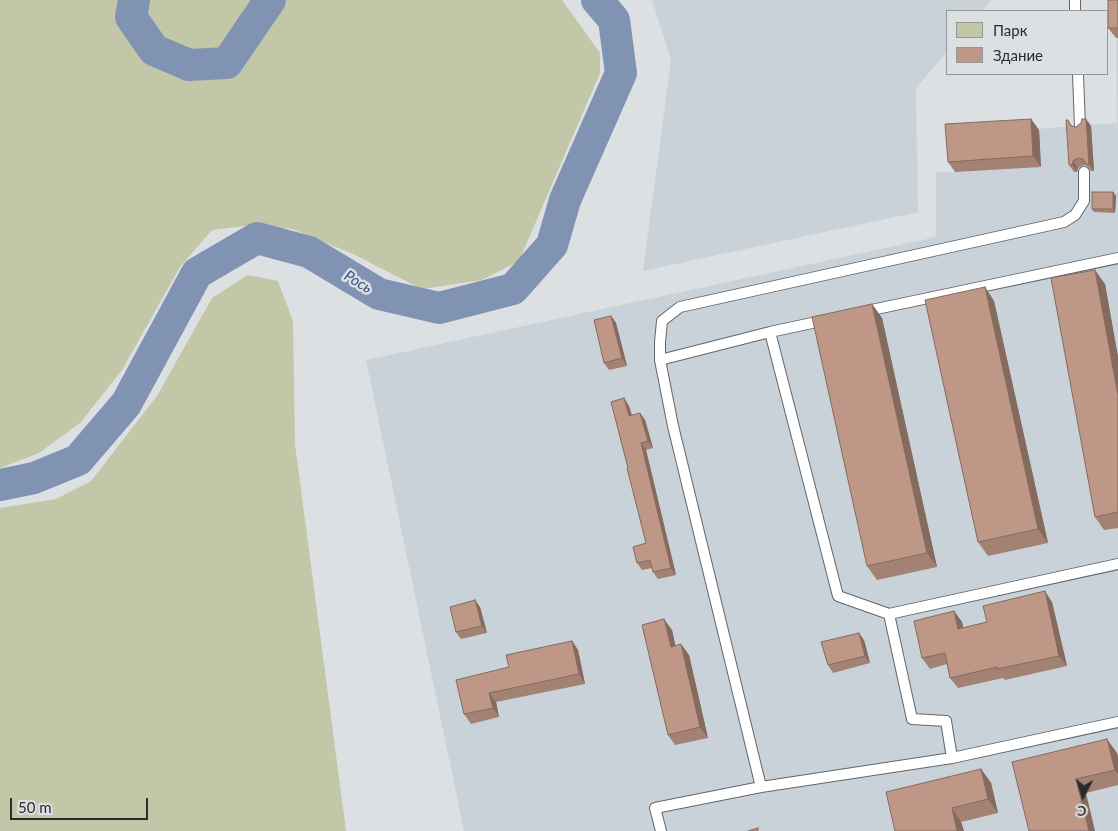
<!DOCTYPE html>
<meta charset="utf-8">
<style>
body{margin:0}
#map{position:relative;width:1118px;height:831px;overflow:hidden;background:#dde0e2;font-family:Lato,sans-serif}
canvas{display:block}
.legend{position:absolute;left:946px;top:10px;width:162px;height:65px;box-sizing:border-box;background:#dde0e2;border:1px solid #959899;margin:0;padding:6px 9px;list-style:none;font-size:15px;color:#2a2b2b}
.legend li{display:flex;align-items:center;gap:10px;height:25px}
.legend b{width:25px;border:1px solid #959899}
.north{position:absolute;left:1058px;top:771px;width:50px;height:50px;-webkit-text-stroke:4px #dde0e2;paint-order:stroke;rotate:185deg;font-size:14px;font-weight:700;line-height:20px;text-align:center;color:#2a2b2b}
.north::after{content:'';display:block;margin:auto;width:18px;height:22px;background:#2a2b2b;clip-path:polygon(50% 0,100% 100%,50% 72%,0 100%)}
.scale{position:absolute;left:10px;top:798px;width:138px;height:22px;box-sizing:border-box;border:2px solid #2a2b2b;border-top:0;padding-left:6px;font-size:15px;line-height:18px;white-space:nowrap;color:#2a2b2b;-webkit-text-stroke:4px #dde0e2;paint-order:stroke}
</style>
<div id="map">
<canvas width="1118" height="831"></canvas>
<ul class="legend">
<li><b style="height:14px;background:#c2c7a7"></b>Парк</li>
<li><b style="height:14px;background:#be9787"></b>Здание</li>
</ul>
<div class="north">С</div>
<div class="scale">50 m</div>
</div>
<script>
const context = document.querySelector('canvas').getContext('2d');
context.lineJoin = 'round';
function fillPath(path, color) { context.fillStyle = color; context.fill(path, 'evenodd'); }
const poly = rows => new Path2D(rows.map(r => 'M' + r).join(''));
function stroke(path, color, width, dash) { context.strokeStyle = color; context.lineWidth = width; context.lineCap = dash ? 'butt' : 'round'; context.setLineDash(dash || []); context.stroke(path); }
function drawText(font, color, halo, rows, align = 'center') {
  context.font = font + ' Lato,sans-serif'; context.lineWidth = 5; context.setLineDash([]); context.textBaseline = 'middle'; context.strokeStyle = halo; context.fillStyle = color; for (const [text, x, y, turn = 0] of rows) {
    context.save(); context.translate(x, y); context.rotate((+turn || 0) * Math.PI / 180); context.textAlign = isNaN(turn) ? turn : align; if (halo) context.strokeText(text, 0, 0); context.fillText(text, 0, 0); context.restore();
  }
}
fillPath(poly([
 [652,0,991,0,982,11,947,11,947,52,916,88,918,212,643,271,671,60],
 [1116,0,1118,0,1118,831,464,831,366,360,936,237,936,172,955,172,953,135,1117,123]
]), '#cad2d9');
fillPath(poly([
 [0,0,562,0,600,53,600,73,519,261,482,280,422,289,353,254,292,229,253,225,212,230,180,267,122,370,80,423,39,453,0,468],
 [248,275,278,281,293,321,295,444,346,831,0,831,0,508,56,499,91,481,157,396,212,298]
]), '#c2c7a7');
stroke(poly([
 [134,0,131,17,154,50,189,65,227,63,270,0],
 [0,485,34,478,78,460,126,404,197,273,257,238,309,252,379,294,439,308,513,289,552,245,565,200,621,73,614,20,597,0]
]), '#8093b3', 32);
const lane = poly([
 [1075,0,1075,11],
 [1078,74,1080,127],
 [862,312,1118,258],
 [770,332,838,596,889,614],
 [660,360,770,332,826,320],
 [952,758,946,721,912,719,889,614,1118,564],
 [761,787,673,426,660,360,660,342,662,321,680,307,1064,222,1075,215,1084,201,1084,172],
 [661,831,655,808,761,787,952,758,1118,722]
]);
stroke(lane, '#636567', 12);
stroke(lane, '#fff', 10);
fillPath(poly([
 [1118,0,1118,38,1116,38,1108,28],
 [1031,119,1039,130,1041,167,955,172,948,162],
 [1086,119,1091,126,1094,171,1091,171,1087,166,1084,165,1078,168,1077,172,1074,172,1069,165,1068,120,1072,126,1076,127],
 [1113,192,1116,196,1115,213,1094,212,1092,209],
 [1105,284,1118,357,1118,528,1104,530,1095,517],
 [985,287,994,301,1048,543,988,556,978,542],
 [872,304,882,318,937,567,877,580,867,566],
 [611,316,616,323,627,366,609,370,604,363],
 [629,406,632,415,640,413,645,420,653,448,646,450,676,575,658,579,653,572,652,568,642,570,637,563,646,543],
 [1052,602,1067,666,1005,680,1003,678,958,688,950,678,947,664,930,669,922,658,954,611,962,622,963,628,987,622],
 [480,607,487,633,461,639,456,632],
 [672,630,675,646,689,655,708,738,675,745,668,735],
 [864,640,870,663,833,673,828,665],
 [572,641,578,650,585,684,496,702,499,717,471,724,464,714,509,667],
 [1117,753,1118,757,1118,785,1086,793,1012,762],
 [981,769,991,783,998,813,961,822,964,831,895,831]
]), '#a38274');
fillPath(poly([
 [1031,119,1039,130,1041,167,1033,156],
 [1086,119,1091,126,1094,171,1089,164],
 [1073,161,1078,168,1077,172,1072,165],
 [1113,192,1116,196,1115,213,1113,209],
 [1095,270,1105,284,1118,357,1118,395],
 [985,287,994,301,1048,543,1038,529],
 [872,304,882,318,937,567,927,553],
 [611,316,616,323,627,366,622,358],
 [624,398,629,406,634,423,629,416],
 [640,413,645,420,653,448,648,441],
 [641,443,646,450,676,575,671,568],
 [1045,591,1052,602,1067,666,1059,656],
 [475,600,480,607,487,633,482,626],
 [954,611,962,622,966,639,958,629],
 [664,619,672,630,678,657,671,647],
 [859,633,864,640,870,663,865,656],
 [572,641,578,650,585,684,579,674],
 [681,644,689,655,708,738,700,727],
 [489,693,496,702,499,717,493,708],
 [1107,739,1117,753,1118,757,1118,774,1115,770],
 [981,769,991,783,998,813,988,799],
 [1076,779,1086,793,1095,831,1089,831],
 [952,808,961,822,964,831,957,831]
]), '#856a5e');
const building = poly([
 [1108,0,1118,0,1118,28,1108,28,1108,0],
 [1031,119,1033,156,948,162,945,124,1031,119],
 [1082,119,1086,119,1089,164,1086,164,1083,159,1078,158,1073,161,1072,165,1069,165,1066,120,1068,120,1071,126,1076,127,1081,123,1082,119],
 [1092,192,1113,192,1113,209,1092,209,1092,192],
 [1095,270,1118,395,1118,512,1095,517,1051,278,1095,270],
 [985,287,1038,529,978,542,925,300,985,287],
 [872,304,927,553,867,566,812,317,872,304],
 [611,316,622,358,604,363,594,320,611,316],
 [624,398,629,416,640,413,648,441,641,443,671,568,653,572,650,560,637,563,633,547,646,543,627,468,628,468,611,402,624,398],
 [1045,591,1059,656,997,669,997,667,950,678,945,653,922,658,914,621,954,611,958,629,987,622,983,606,1045,591],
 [475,600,482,626,456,632,450,607,475,600],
 [664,619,671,647,681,644,700,727,668,735,642,625,664,619],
 [859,633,865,656,828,665,821,642,859,633],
 [572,641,579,674,489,693,493,708,464,714,456,680,509,667,506,655,572,641],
 [1107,739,1115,770,1076,779,1089,831,1029,831,1012,762,1107,739],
 [981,769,988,799,952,808,957,831,895,831,886,792,981,769],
 [758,828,758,831,748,831,758,828]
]);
fillPath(building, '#be9787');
stroke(building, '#856a5e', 1);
drawText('italic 15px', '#35507d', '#dde0e2', [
 ["Рось",358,282,31]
]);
</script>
